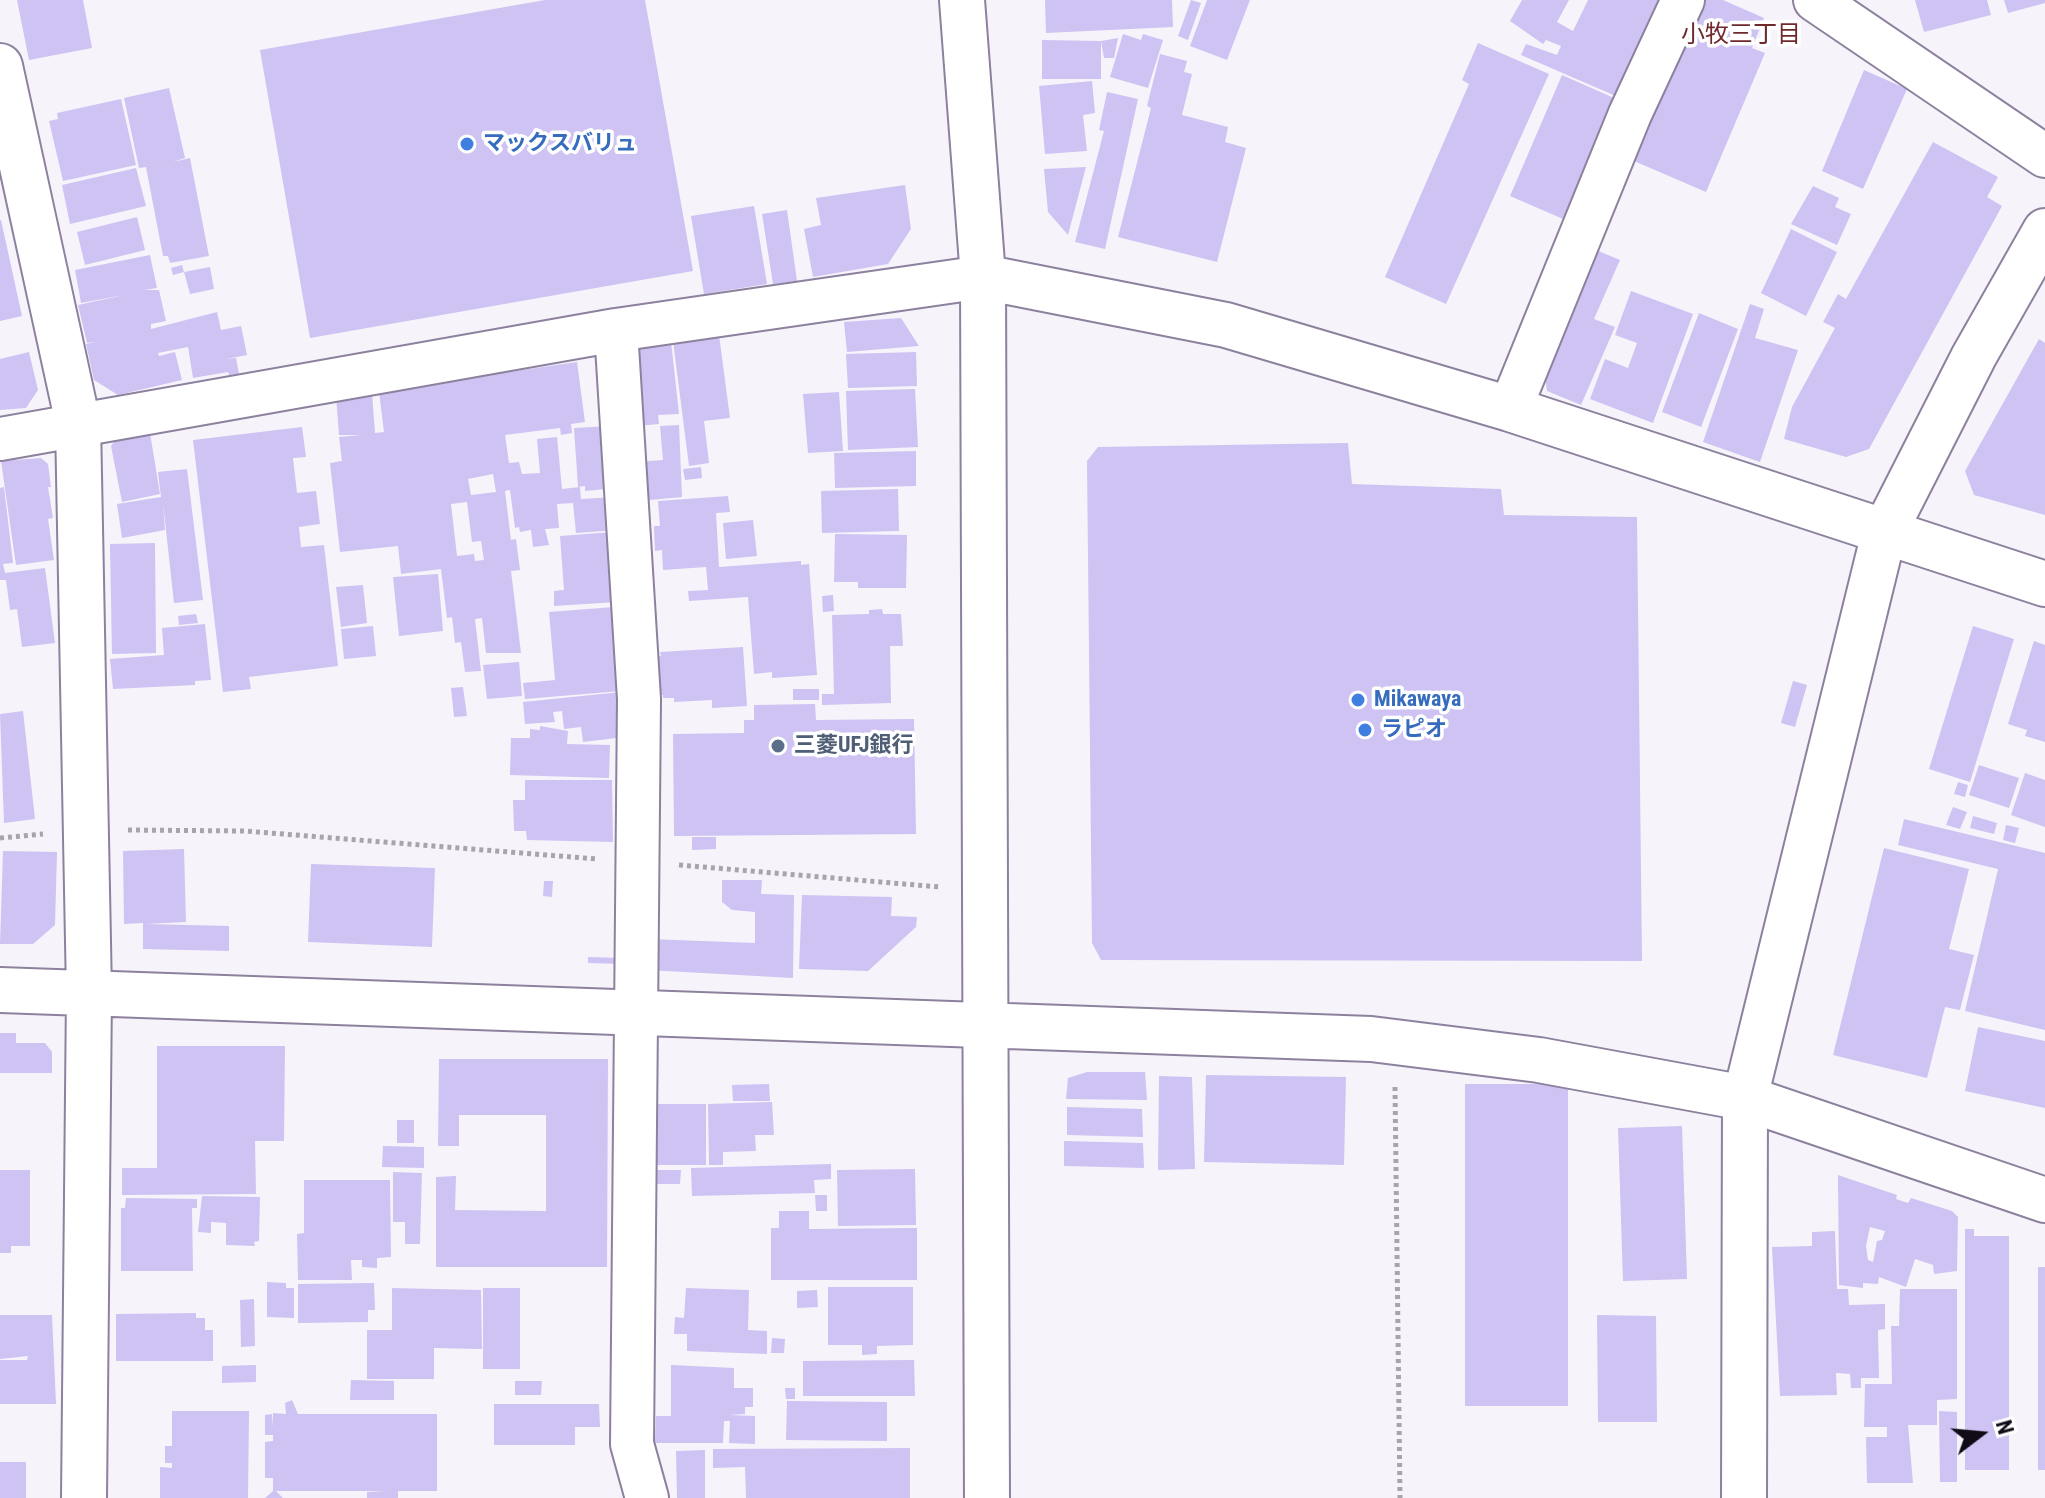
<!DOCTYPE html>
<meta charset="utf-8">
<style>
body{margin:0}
#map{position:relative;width:2045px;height:1498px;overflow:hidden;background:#f6f4fa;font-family:"Roboto Condensed",sans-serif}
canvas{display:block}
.north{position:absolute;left:1941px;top:1394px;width:80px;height:80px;-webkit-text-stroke:6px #fff;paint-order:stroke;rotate:74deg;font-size:22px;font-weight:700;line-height:32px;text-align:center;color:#100b16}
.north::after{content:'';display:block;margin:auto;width:28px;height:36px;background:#100b16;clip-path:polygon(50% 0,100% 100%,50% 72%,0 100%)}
</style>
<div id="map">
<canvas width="2045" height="1498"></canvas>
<div class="north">N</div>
</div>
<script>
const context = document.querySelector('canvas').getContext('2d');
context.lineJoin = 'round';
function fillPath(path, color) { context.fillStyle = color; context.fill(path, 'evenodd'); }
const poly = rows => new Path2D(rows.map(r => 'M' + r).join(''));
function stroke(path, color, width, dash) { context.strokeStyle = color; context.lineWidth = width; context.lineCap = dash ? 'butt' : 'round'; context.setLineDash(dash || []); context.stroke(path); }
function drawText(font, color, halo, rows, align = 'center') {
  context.font = font + ' "Roboto Condensed","Noto Sans JP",sans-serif'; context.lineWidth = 7; context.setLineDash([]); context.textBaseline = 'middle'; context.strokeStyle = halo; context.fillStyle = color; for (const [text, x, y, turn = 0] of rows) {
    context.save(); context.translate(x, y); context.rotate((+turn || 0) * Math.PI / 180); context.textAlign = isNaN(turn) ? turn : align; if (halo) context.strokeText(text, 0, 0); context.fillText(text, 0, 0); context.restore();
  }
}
fillPath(poly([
 [17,0,83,0,92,48,29,60],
 [545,0,645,0,693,271,310,338,260,50],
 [1045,0,1172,0,1173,27,1046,33],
 [1191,0,1201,3,1188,40,1178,36],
 [1207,0,1250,0,1227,60,1190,46],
 [1522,0,1569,0,1557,22,1573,31,1588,0,1662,0,1618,97,1521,55,1526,44,1557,55,1561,46,1546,40,1543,44,1510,21],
 [1702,0,1723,0,1764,18,1752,48,1765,53,1706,192,1634,161],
 [1915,0,1987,0,1991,15,1924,32],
 [2004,0,2045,0,2045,3,2008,13],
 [1123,34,1141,40,1143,34,1163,40,1148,88,1110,77],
 [1118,38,1114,58,1104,58,1101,41],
 [1042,40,1101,41,1101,79,1042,79],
 [1478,43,1549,74,1446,304,1385,277,1469,84,1462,80],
 [1160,54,1187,61,1184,72,1192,74,1182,115,1228,127,1225,142,1246,148,1217,262,1118,237,1151,108,1147,106],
 [1864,70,1907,89,1863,189,1822,171],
 [1562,75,1614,98,1563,219,1510,196],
 [1092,81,1095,113,1083,115,1087,151,1045,154,1039,86],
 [169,88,185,158,173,162,190,158,209,256,170,263,168,256,163,256,146,167,139,168,124,98],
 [1107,92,1138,99,1105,249,1075,242,1104,131,1099,130],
 [121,99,136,165,63,181,49,121,58,119,57,113],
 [1933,142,1998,177,1987,197,2002,206,1869,449,1846,457,1784,439,1792,407,1835,328,1823,322,1838,294,1846,299],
 [1086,167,1068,235,1048,212,1044,169],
 [136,168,146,206,70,224,62,185],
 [905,185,911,229,888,264,813,277,804,229,821,225,816,198],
 [1813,186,1839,198,1835,207,1851,214,1837,245,1791,224],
 [754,206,767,284,704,294,691,216],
 [787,210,797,281,773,284,762,214],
 [137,217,145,250,85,265,77,232],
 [1,220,22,316,0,321,0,220],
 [1791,229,1837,252,1806,316,1761,293],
 [1596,250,1620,260,1594,319,1615,327,1581,405,1547,391,1545,378,1562,337,1559,335],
 [150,255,157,288,144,290,159,290,166,321,151,324,151,329,217,312,221,330,241,326,247,355,226,359,236,358,239,374,229,375,228,372,193,378,188,347,158,353,159,356,175,352,182,380,118,395,94,380,86,344,96,342,87,343,78,305,124,295,81,303,75,270],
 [182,265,184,272,210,267,214,289,190,294,184,272,173,275,171,268],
 [1631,291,1693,314,1653,423,1590,399,1605,359,1628,368,1637,343,1615,335],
 [1750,304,1764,309,1755,338,1798,350,1760,462,1703,442],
 [1699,313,1738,329,1701,427,1662,412],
 [901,318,919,346,847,352,844,322],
 [719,335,730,418,704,421,709,463,689,466,673,341],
 [2039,339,2045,343,2045,515,1974,495,1965,471],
 [671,341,679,414,658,415,659,424,636,426,631,345],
 [29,352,38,390,26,408,0,410,0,359],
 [916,352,917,386,848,388,846,354],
 [577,362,585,422,571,424,572,433,561,435,560,428,505,435,509,463,519,462,522,474,540,473,537,439,557,437,562,489,580,487,581,499,615,497,617,530,576,533,573,503,557,504,559,528,545,529,549,545,533,547,531,530,520,532,519,527,515,528,510,490,505,491,511,540,516,539,520,570,511,571,521,653,486,653,482,618,475,619,481,671,465,672,461,642,455,643,452,617,447,618,441,569,401,574,398,546,340,552,330,463,342,461,339,437,361,435,339,435,336,396,372,393,375,433,384,432,379,391],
 [493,474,496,492,471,495,468,479],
 [467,502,472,542,481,541,484,560,475,561,474,554,457,556,451,504],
 [915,389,918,447,848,450,846,391],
 [839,392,843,451,808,453,803,394],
 [679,425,682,497,639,501,636,462,663,460,660,426],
 [609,426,606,489,585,491,585,486,578,487,574,428],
 [302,427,306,457,293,458,297,493,316,491,320,524,299,527,301,547,324,545,338,666,249,677,251,689,223,692,193,440],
 [150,433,160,494,122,502,111,446,116,439],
 [1348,443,1352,484,1501,489,1504,515,1637,517,1642,961,1101,960,1092,943,1087,461,1098,447],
 [916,451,916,486,835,488,834,453],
 [41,458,48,464,51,487,48,487,53,518,48,519,54,560,16,565,1,461],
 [701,467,702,478,685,480,683,469],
 [187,469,203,600,174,603,163,503,165,530,122,538,117,504,161,497,158,472],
 [4,487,13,563,3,564,5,573,45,568,55,643,22,647,17,609,10,610,6,580,0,580,0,488],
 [898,489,899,531,822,533,821,491],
 [728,496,730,512,716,513,719,567,801,561,801,565,809,564,817,675,772,678,772,672,754,674,748,597,689,601,688,591,708,590,706,567,663,570,662,550,655,551,654,526,660,526,658,501],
 [753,520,757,556,726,559,723,523],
 [613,532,617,602,554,606,554,591,564,590,560,536],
 [835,534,907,535,906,588,858,588,858,582,834,582],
 [155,543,156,653,112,654,110,544],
 [438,574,443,631,399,636,393,577],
 [363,585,367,623,341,627,336,587],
 [833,595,834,611,823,612,822,596],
 [614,607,621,691,525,699,523,683,555,680,549,612],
 [882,609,883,614,901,614,903,646,890,646,891,703,822,705,822,694,834,694,832,615,869,614,869,610],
 [196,614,198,623,179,625,178,616],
 [205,624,211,680,195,681,195,685,113,689,110,659,164,655,162,628],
 [373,626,376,656,344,659,341,629],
 [1973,626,2014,639,1970,782,1929,769],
 [2034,641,2045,645,2045,742,2025,736,2027,730,2008,724],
 [743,647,747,706,712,708,712,700,674,702,674,698,663,698,663,695,648,695,646,656,661,656,660,652],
 [519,662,522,696,487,699,483,665],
 [1793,681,1807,685,1795,727,1781,723],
 [463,687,467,716,454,717,451,688],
 [793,689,819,689,819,700,793,700],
 [621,692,625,737,583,742,581,727,564,729,562,711,553,712,555,722,525,724,523,702],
 [815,704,816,720,914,719,916,834,674,836,673,734,744,733,744,720,754,720,754,705],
 [23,711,35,819,4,823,0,714],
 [540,726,568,731,567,744,610,745,609,778,510,775,511,738,530,738,530,729,540,730],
 [1979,765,2019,778,2009,808,1969,795],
 [2025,773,2045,780,2045,827,2011,815],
 [525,780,612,780,613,842,527,840,526,831,514,831,513,800,525,800],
 [1958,782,1968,785,1965,797,1954,794],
 [1953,807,1967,812,1960,829,1946,825],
 [1973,816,1997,823,1994,834,1970,828],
 [1904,819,2045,853,2045,1030,1965,1011,1998,869,1898,845],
 [2006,825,2019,828,2015,843,2003,840],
 [692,837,716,837,716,849,692,850],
 [1884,848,1969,869,1949,949,1974,955,1960,1010,1945,1007,1927,1078,1833,1055],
 [184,849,186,922,146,924,229,926,229,951,143,949,143,923,124,924,123,851],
 [3,851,57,852,55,925,33,944,0,944],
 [311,864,435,868,432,947,308,942],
 [722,880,762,880,761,894,794,895,793,978,647,970,648,939,755,943,755,912,732,910,722,902],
 [544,881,553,881,552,897,543,896],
 [802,895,892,897,891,916,917,917,916,927,868,971,799,969],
 [588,957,622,958,622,964,588,963],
 [1978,1027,2045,1041,2045,1108,1965,1091],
 [0,1033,16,1033,16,1043,45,1043,52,1052,52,1073,0,1073],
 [157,1046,285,1046,284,1141,255,1141,256,1194,122,1195,122,1168,157,1168],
 [439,1059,608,1059,607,1267,436,1267,436,1177,456,1176,455,1210,546,1211,546,1115,459,1115,459,1146,438,1146],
 [1087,1072,1145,1072,1147,1100,1066,1099,1068,1078],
 [1206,1075,1346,1077,1344,1165,1204,1162],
 [1159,1076,1192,1077,1195,1169,1158,1170],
 [769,1084,770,1101,733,1101,732,1085],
 [1465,1084,1568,1084,1568,1406,1465,1406],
 [772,1102,774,1135,755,1135,756,1151,723,1152,723,1165,709,1165,708,1104],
 [649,1104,706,1104,706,1165,649,1165],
 [1067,1107,1142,1109,1143,1137,1067,1135],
 [397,1120,414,1120,414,1143,397,1143],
 [1682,1126,1687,1279,1623,1281,1618,1128],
 [1064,1141,1143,1143,1144,1168,1064,1166],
 [383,1146,424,1147,424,1168,382,1167],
 [831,1164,831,1179,814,1180,815,1193,692,1196,691,1168],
 [915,1169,916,1225,838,1226,837,1170],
 [0,1170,30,1170,30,1246,11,1246,11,1253,0,1253],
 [650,1170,681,1170,680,1184,649,1184],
 [393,1172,422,1173,420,1244,405,1244,405,1222,393,1222],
 [1838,1175,1897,1195,1896,1199,1908,1203,1911,1198,1952,1211,1958,1217,1957,1271,1934,1274,1933,1265,1915,1259,1906,1287,1879,1277,1878,1284,1863,1283,1863,1288,1839,1285],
 [1870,1227,1885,1231,1882,1240,1877,1241,1873,1262,1868,1260,1866,1246],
 [304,1180,390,1180,391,1257,377,1258,377,1268,362,1267,362,1260,351,1260,352,1280,298,1280,297,1234,304,1233],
 [815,1195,827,1195,827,1211,816,1211],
 [202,1196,260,1197,259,1241,254,1242,255,1246,226,1245,226,1223,211,1222,211,1233,198,1232],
 [126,1198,197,1199,197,1208,192,1208,193,1271,121,1271,121,1208,125,1208],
 [779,1211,809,1211,809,1229,917,1228,917,1280,771,1280,771,1228,779,1228],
 [1965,1229,1974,1229,1974,1236,2009,1236,2009,1470,1965,1470],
 [1835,1231,1837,1289,1848,1289,1849,1305,1885,1304,1885,1329,1878,1330,1879,1378,1861,1378,1861,1388,1851,1388,1850,1374,1836,1373,1837,1395,1780,1396,1772,1247,1812,1246,1812,1232],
 [2038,1267,2045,1267,2045,1470,2038,1470],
 [267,1282,286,1283,286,1288,294,1288,294,1318,267,1317],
 [374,1283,375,1310,368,1310,368,1322,298,1323,298,1284],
 [828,1287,913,1287,913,1345,877,1346,877,1354,862,1355,862,1345,828,1345],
 [392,1288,481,1290,482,1349,434,1348,434,1379,367,1379,367,1330,392,1330],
 [483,1288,520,1288,520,1369,483,1369],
 [686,1288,749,1290,748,1330,767,1331,767,1354,687,1351,687,1334,674,1334,675,1317,684,1318],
 [1900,1289,1957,1289,1957,1399,1937,1400,1937,1425,1908,1425,1913,1483,1867,1483,1866,1437,1887,1437,1887,1427,1864,1427,1865,1384,1892,1384,1891,1326,1899,1326],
 [817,1290,818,1307,797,1308,797,1291],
 [254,1299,255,1346,241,1347,240,1300],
 [196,1313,196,1318,205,1318,205,1330,213,1330,213,1361,116,1361,116,1314],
 [0,1315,52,1315,56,1404,0,1404,0,1360,27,1360,28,1356,0,1359],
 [1597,1315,1656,1316,1657,1422,1598,1422],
 [772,1338,785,1339,784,1353,771,1353],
 [914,1360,915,1396,803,1396,803,1361],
 [256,1365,256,1382,222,1383,222,1366],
 [671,1365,734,1368,734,1388,753,1388,753,1407,745,1407,745,1414,729,1415,755,1416,755,1444,729,1443,730,1421,724,1421,723,1443,655,1443,656,1416,671,1416],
 [351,1380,394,1381,394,1400,350,1400],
 [515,1381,542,1381,541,1395,515,1395],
 [785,1388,795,1388,795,1399,786,1399],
 [292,1400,298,1414,437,1414,437,1491,398,1491,398,1498,367,1498,367,1492,387,1491,276,1491,283,1498,265,1498,273,1491,273,1478,265,1478,265,1442,273,1441,273,1435,265,1435,265,1415,272,1414,273,1427,273,1413,286,1414,285,1403],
 [787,1401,887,1402,887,1441,786,1440],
 [494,1404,599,1404,600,1427,575,1427,575,1445,494,1445],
 [172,1411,249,1411,248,1498,160,1498,160,1467,172,1468,172,1463,165,1463,165,1446,172,1446],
 [1939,1411,1957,1412,1957,1482,1940,1482],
 [910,1448,910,1498,746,1498,745,1467,713,1468,713,1449],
 [705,1450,705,1498,677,1498,676,1451],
 [0,1462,26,1462,26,1498,0,1498]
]), '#cec3f3');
const minor = poly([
 [1815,0,2045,156],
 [616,330,639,699,632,1444,647,1498],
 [1510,409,1630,114,1683,0],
 [0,439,616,330,983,277]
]);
const tertiary = poly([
 [962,0,983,277,987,1498],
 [0,66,78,423,89,993,84,1498],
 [983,277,1226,325,1510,409,2045,584],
 [0,990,1371,1039,1539,1060,1745,1098,2045,1200],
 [1744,1498,1745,1098,1884,533,1974,356,2045,231]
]);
stroke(minor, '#8d819e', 46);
stroke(tertiary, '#8d819e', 48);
stroke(poly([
 [128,830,245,831,597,859],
 [0,838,43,834],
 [679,865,940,887],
 [1395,1087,1400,1498]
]), '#a7a4ac', 5, [4, 4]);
stroke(minor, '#fff', 42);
stroke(tertiary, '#fff', 44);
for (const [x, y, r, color] of [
 [467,144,8,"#3f7fe0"],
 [1358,700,8,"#3f7fe0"],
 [1365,730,8,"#3f7fe0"],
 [778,746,8,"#5c6f8a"]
]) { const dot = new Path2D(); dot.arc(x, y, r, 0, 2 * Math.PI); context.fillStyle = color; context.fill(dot); stroke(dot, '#fff', 3); }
drawText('bold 22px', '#366cbe', '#fff', [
 ["マックスバリュ",483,144],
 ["Mikawaya",1374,700],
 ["ラピオ",1381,730]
], 'left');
drawText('bold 22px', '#4e5e75', '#fff', [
 ["三菱UFJ銀行",794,746]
], 'left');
drawText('24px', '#6f292c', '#fff', [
 ["小牧三丁目",1741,36]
]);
</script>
